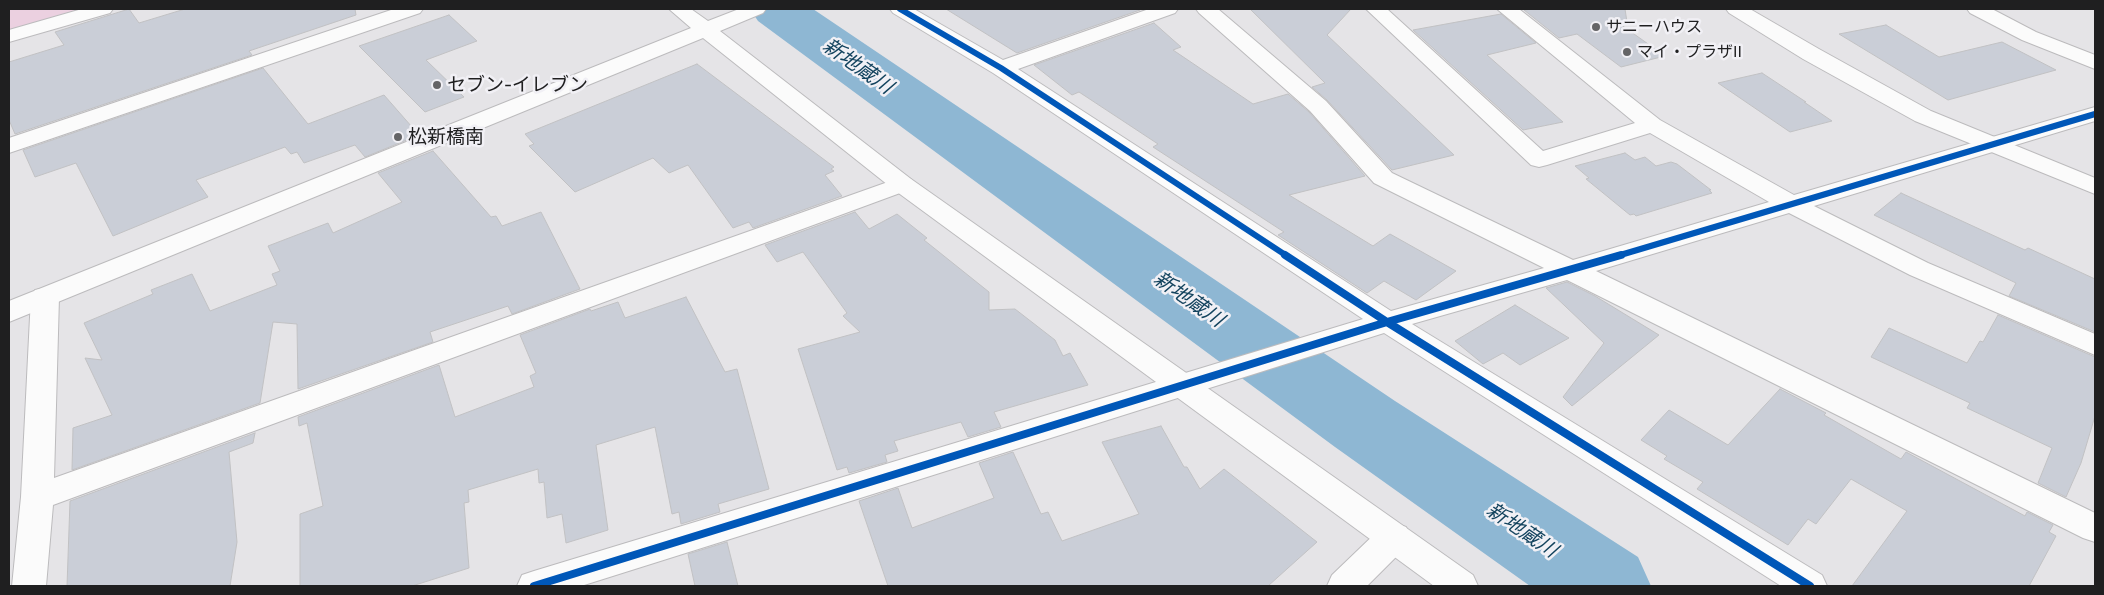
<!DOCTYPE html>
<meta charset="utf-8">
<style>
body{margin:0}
#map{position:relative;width:2104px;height:595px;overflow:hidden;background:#e5e4e7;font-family:Commissioner,sans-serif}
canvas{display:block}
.frame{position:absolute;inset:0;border:10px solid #1f1f20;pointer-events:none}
</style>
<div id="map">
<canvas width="2104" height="595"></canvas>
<div class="frame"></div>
</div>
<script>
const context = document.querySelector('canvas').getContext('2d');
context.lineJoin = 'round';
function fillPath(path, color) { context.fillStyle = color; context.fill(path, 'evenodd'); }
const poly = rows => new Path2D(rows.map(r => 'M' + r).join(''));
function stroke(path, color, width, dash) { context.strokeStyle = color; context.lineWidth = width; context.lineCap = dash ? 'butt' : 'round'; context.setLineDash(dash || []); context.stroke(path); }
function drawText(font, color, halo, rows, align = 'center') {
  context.font = font + ' Commissioner,"Noto Sans JP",sans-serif'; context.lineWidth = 5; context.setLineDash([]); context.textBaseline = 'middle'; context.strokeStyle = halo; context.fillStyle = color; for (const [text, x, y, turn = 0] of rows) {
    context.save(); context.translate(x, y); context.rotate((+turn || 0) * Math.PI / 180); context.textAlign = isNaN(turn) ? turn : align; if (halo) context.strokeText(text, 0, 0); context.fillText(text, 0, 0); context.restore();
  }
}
fillPath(poly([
 [9,9,81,9,9,30]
]), '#ebd0e0');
fillPath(poly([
 [750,9,813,9,1395,401,1638,557,1651,586,1530,586,1335,447,758,21,750,9]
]), '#8eb7d3');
const building = poly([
 [129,9,139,23,185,9,355,9,356,15,249,51,252,55,15,134,9,120,9,62,64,45,55,32,129,9],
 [946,9,1138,9,1140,10,1017,53,946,9],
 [1250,9,1351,9,1327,35,1454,155,1392,170,1327,100,1312,87,1325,83,1250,9],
 [1533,9,1625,9,1627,22,1620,24,1665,56,1621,67,1577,34,1559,38,1524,10,1533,9],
 [1501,14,1536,43,1487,55,1563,122,1523,130,1413,30,1501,14],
 [449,15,477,41,426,60,464,97,425,112,359,46,449,15],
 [1154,23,1181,47,1173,50,1253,104,1288,94,1309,112,1365,176,1289,195,1373,246,1390,234,1456,271,1416,300,1384,281,1367,293,1278,235,1284,232,1153,147,1158,144,1079,92,1072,95,1034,65,1154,23],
 [1886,25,1939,57,2002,42,2056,70,1948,100,1839,34,1886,25],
 [697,64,834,167,831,169,834,171,825,175,842,196,753,228,749,222,733,228,688,165,669,173,653,158,575,192,529,146,534,144,525,134,697,64],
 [263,68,308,124,384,95,419,135,365,157,355,145,304,163,297,152,291,154,285,147,196,180,208,197,113,236,76,163,35,177,23,150,263,68],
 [1762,73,1806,102,1804,102,1832,121,1790,132,1718,83,1762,73],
 [433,151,491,217,496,216,502,226,541,212,580,289,512,314,508,306,430,332,433,342,298,389,297,324,273,322,260,403,72,470,73,428,112,415,85,358,102,360,84,323,153,294,151,290,192,274,210,311,277,285,272,274,280,271,268,246,328,223,333,233,402,202,378,173,433,151],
 [1625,153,1635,160,1645,157,1656,166,1671,162,1677,164,1711,190,1709,190,1712,193,1636,216,1634,214,1630,215,1586,179,1589,178,1575,166,1625,153],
 [1901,193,2025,250,2028,248,2095,279,2095,332,2009,296,2016,283,1874,215,1901,193],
 [855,212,869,229,897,214,927,238,924,240,989,292,989,310,1015,309,1055,340,1063,356,1070,353,1088,385,994,412,1001,427,968,437,961,422,894,441,898,451,885,455,887,462,849,473,847,467,837,470,798,349,860,332,843,316,847,313,803,252,777,262,765,245,855,212],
 [1567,282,1595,296,1659,335,1572,406,1563,397,1604,343,1546,288,1567,282],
 [686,297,725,372,737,369,769,489,718,504,720,512,681,524,679,512,672,514,655,427,596,445,608,530,566,543,562,514,547,518,544,482,539,483,538,469,468,490,469,502,464,503,469,568,412,586,300,586,300,514,323,506,307,423,299,426,298,417,439,365,455,417,534,387,530,376,536,373,520,335,590,309,591,311,618,302,625,318,686,297],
 [1515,305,1569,338,1520,365,1503,353,1483,364,1455,341,1515,305],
 [1998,315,2095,357,2095,416,2081,463,2066,497,2038,483,2052,448,1967,408,1970,403,1871,357,1889,328,1967,363,1980,341,1983,342,1998,315],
 [1780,389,1826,413,1824,415,1901,459,1906,452,2025,516,2027,512,2053,525,2049,532,2056,536,2029,586,1852,586,1907,511,1851,479,1816,524,1808,519,1788,545,1697,489,1703,482,1664,459,1667,456,1641,440,1669,410,1728,445,1780,389],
 [1161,426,1184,467,1187,467,1200,489,1224,469,1317,542,1268,586,888,586,859,501,898,488,912,528,994,498,979,463,1013,452,1041,514,1048,512,1062,541,1139,514,1102,442,1161,426],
 [255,433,253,443,229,452,237,542,230,586,67,586,70,501,255,433],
 [727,542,738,586,695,586,688,554,727,542]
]);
fillPath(building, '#caced7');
stroke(building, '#c1c1c3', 1);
const street = poly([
 [82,9,113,9,110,13,9,42,9,30,82,9],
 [394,9,423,9,420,13,9,153,9,138,394,9],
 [890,9,914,9,1003,60,1149,9,1178,9,1175,13,1018,69,1391,311,1544,268,1374,183,1310,111,1199,13,1196,9,1218,9,1326,101,1392,173,1573,260,1769,202,1650,133,1547,165,1539,167,1531,165,1366,9,1387,9,1543,151,1635,123,1497,9,1519,9,1660,120,1794,195,2095,107,2095,121,1814,206,1928,263,2095,334,2095,355,1910,275,1789,213,1596,271,2095,513,2095,542,2083,538,1567,280,1412,324,1822,575,1827,586,1781,586,1384,333,581,586,517,586,522,575,534,571,1363,319,993,73,893,13,890,9],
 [1967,9,1992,9,2036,32,2095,55,2095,69,2022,40,1970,13,1967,9],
 [902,177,911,179,914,184,911,189,53,505,46,586,12,586,21,497,31,297,35,290,45,288,55,290,59,297,54,478,902,177],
 [1394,523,1406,527,1411,537,1406,547,1367,586,1327,586,1332,575,1382,527,1394,523]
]);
const secondary = poly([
 [669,9,691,9,708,21,739,9,766,9,763,13,720,31,911,179,1473,575,1478,586,1434,586,893,189,703,38,9,322,9,301,691,28,669,9],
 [1726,9,1750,9,1819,49,1931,111,2095,178,2095,194,1915,121,1803,59,1729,13,1726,9]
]);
stroke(street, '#bcbbbd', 2);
stroke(secondary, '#bcbbbd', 2);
fillPath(street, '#fbfbfb');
fillPath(secondary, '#fbfbfb');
stroke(poly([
 [900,9,1001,68,1287,256],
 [1617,256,2095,114]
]), '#0057b8', 6);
stroke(poly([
 [1285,255,1387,322,1810,586],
 [534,586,1387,322,1621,255]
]), '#0057b8', 8);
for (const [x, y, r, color] of [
 [1596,27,5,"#646466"],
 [1627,52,5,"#646466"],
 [437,85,5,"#646466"],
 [398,137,5,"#646466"]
]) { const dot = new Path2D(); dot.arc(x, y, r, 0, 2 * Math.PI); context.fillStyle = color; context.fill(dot); stroke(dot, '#f1f0f5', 2); }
drawText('16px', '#1f1f20', '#f1f0f5', [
 ["サニーハウス",1606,27],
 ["マイ・プラザII",1637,52]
], 'left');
drawText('19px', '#1f1f20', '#f1f0f5', [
 ["セブン-イレブン",447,85],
 ["松新橋南",408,137]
], 'left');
drawText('italic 20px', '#13435e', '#f1f0f5', [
 ["新地蔵川",858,66,35],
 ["新地蔵川",1189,299,35],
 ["新地蔵川",1522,530,34]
]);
</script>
